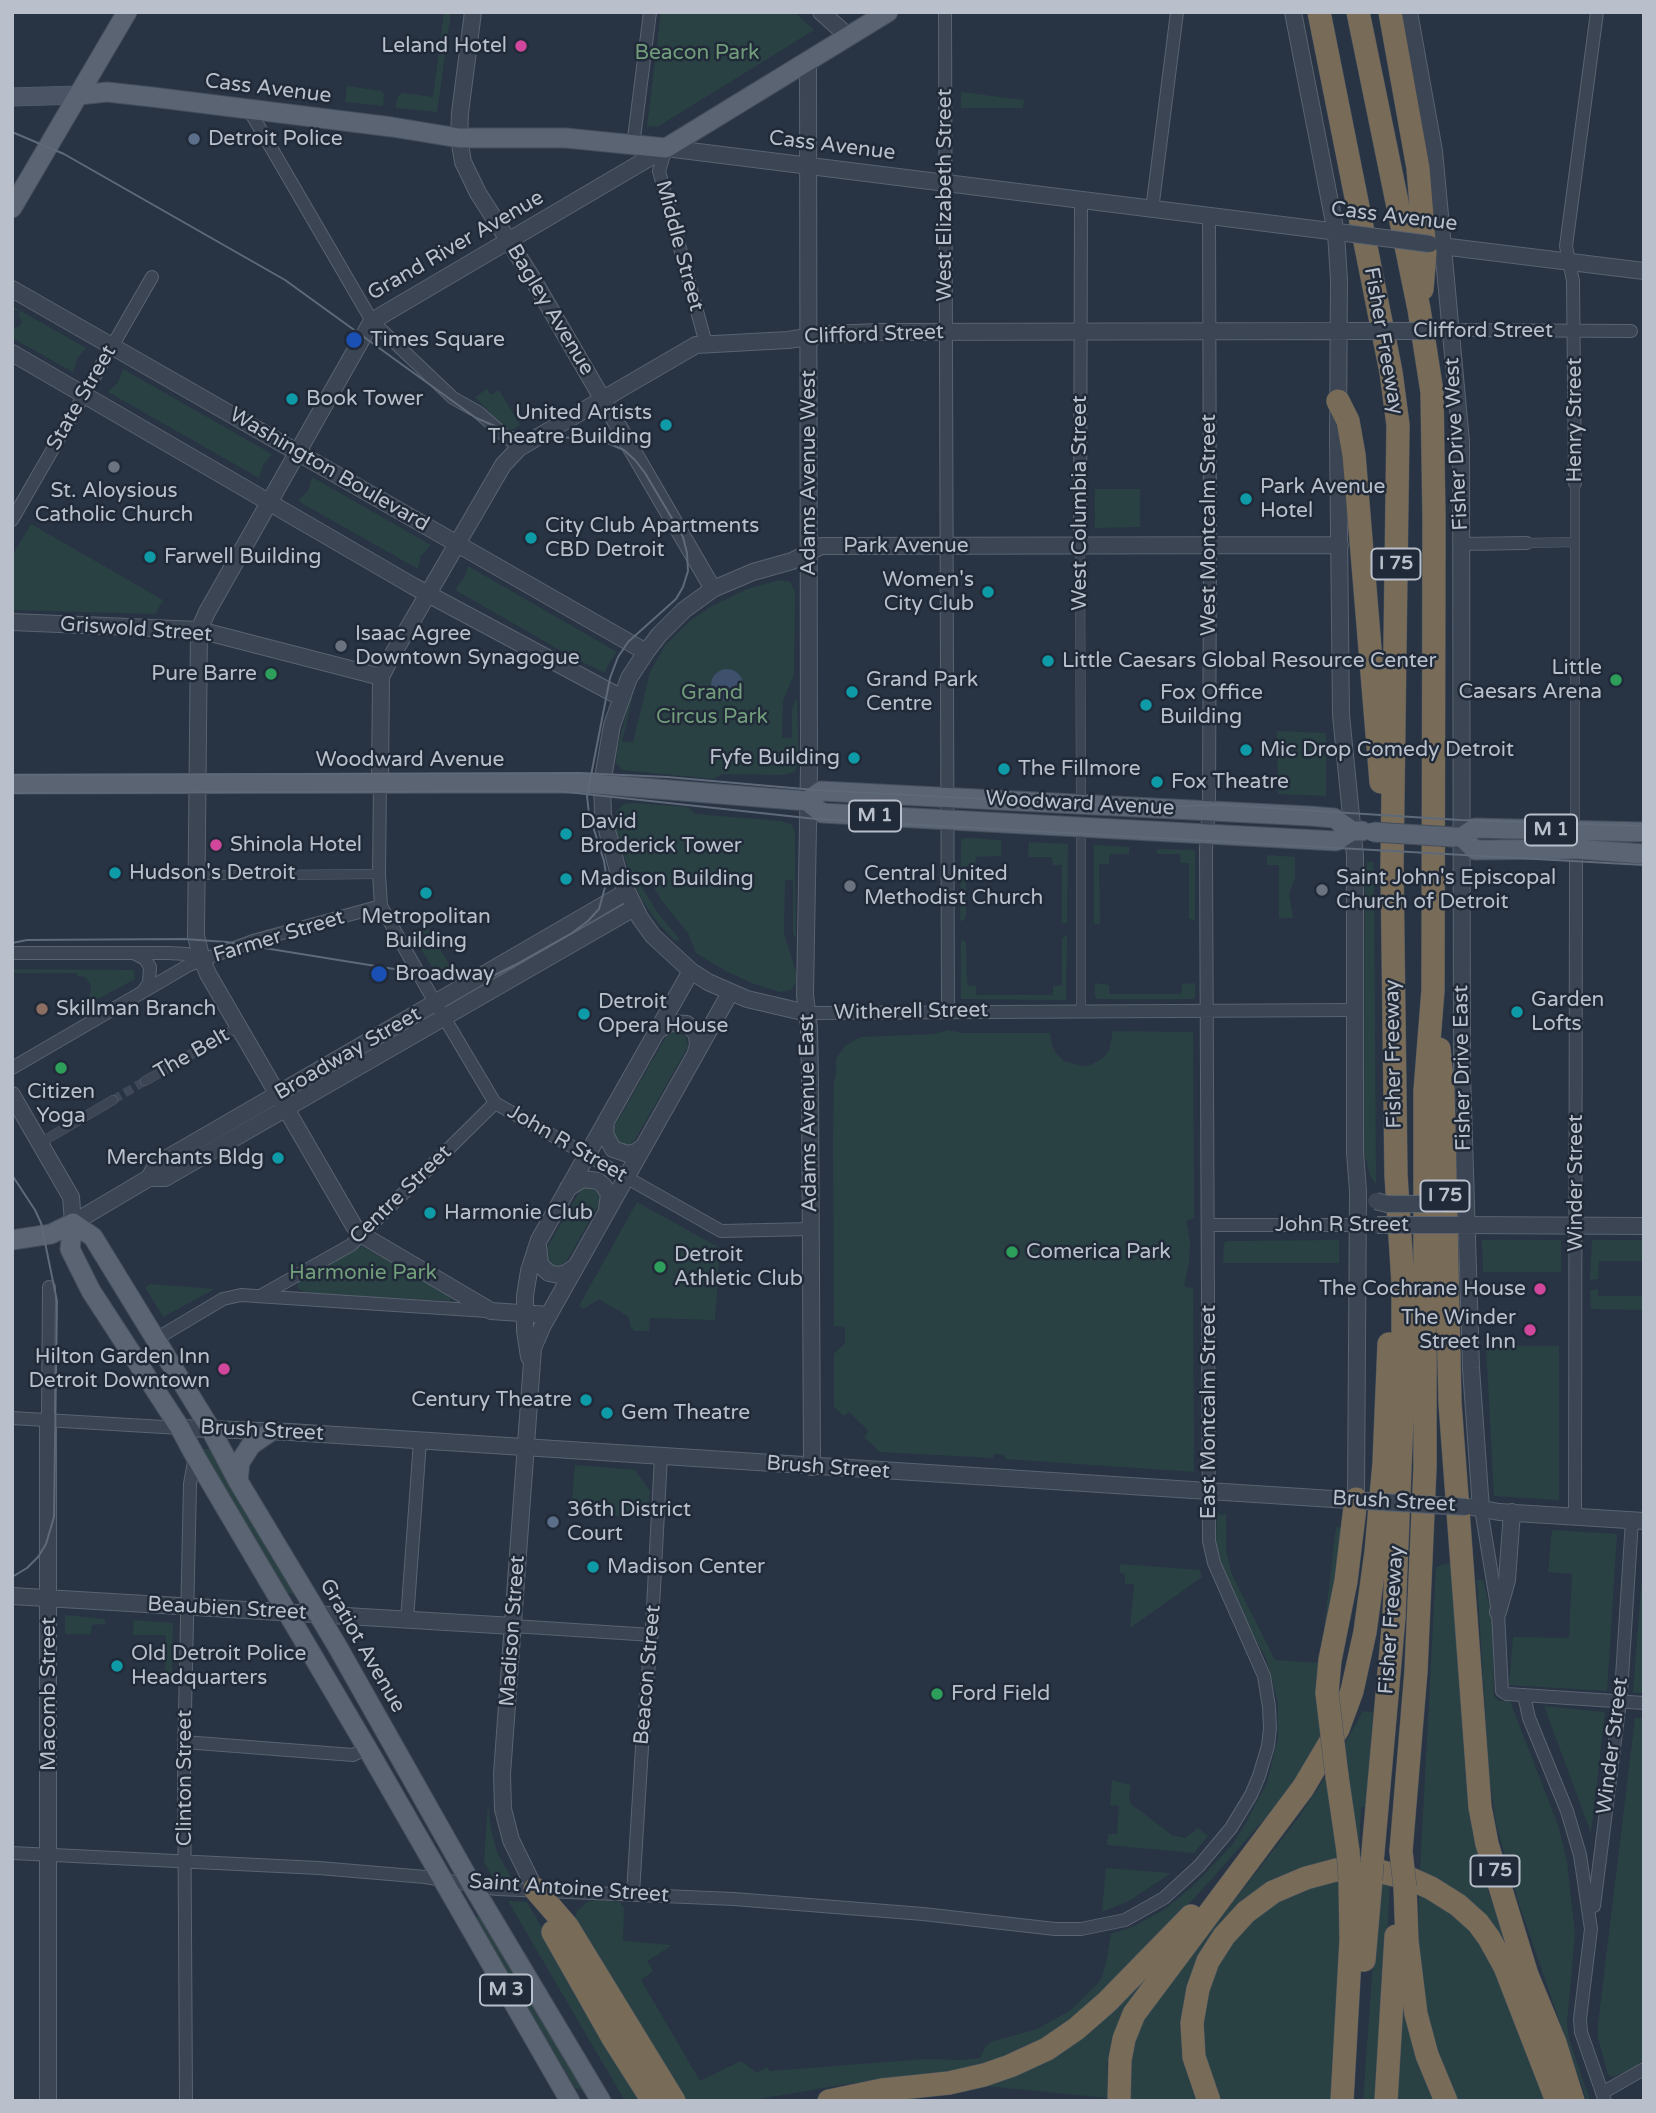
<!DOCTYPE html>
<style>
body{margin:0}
#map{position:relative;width:1656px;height:2113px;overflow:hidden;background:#283343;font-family:"Varela Round",sans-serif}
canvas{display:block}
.frame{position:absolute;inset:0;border:14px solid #b9c0cc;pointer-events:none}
</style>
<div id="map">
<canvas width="1656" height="2113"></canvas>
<div class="frame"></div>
</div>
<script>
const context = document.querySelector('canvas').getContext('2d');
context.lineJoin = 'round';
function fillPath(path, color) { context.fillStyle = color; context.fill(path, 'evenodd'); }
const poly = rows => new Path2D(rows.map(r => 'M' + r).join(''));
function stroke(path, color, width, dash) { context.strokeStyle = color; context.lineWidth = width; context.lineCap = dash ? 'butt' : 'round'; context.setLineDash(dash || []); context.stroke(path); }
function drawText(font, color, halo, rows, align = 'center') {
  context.font = font + ' "Varela Round",sans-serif'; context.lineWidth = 5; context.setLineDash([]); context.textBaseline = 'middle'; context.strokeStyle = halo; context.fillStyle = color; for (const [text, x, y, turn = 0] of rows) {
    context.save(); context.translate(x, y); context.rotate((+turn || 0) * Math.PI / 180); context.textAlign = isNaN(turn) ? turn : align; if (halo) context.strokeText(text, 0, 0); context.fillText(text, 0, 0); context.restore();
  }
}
fillPath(poly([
 [444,12,451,12,437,112,395,108,398,96,403,93,433,97],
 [661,12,794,12,814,30,659,126,647,127],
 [347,86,382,91,384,94,383,106,345,102],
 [961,92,1024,100,1023,108,961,108],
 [12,306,86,348,77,359,73,372,12,338,12,328,19,327,22,322,18,315,20,311,12,310],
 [123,369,272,454,263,465,259,478,108,392,118,382],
 [487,389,491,395,499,390,520,425,508,432,475,397],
 [312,477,431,545,421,556,418,569,298,501,308,491],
 [1095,489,1140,489,1140,527,1095,528],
 [31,524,163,600,155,614,12,610,12,556],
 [468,566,617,652,610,661,605,673,572,657,455,590,465,576],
 [779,580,790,582,795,591,794,675,783,700,782,738,792,738,792,709,797,697,799,763,794,772,784,775,722,774,714,779,622,770,616,763,617,750,630,699,633,695,622,742,633,742,650,672,665,645,691,620,710,607,747,589],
 [1277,731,1326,733,1326,796,1278,794],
 [632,803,688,807,695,814,782,821,792,825,795,832,796,939,793,933,793,880,785,880,784,934,796,972,796,982,791,990,780,992,751,983,724,970,696,953,688,933,662,901,644,871,635,876,657,912,680,940,675,941,658,923,642,900,631,877,617,835,615,820,616,812,624,804],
 [967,838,1001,840,1001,856,976,857,975,866,966,866,966,917,964,920,960,921,961,843,962,839],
 [1029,842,1068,844,1067,923,1062,923,1062,865,1053,865,1052,857,1028,857],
 [1094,845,1129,847,1129,854,1111,854,1109,856,1109,864,1099,864,1100,924,1094,924],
 [1157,849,1195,850,1195,921,1189,918,1189,863,1181,863,1180,854,1157,854],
 [1267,855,1295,857,1295,878,1289,894,1293,918,1279,918,1279,865,1267,865],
 [1367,862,1373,862,1374,877,1376,1184,1370,1175,1364,1153,1365,888],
 [426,925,453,971,447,975,436,974,411,933],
 [1067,935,1066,1000,961,999,961,939,966,942,967,985,976,986,976,995,1053,995,1053,986,1062,985,1062,939],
 [12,969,133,970,135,979,87,1005,85,1003,91,991,90,983,85,977,78,976,77,973,12,973],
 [1095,983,1109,985,1109,994,1181,994,1182,984,1195,983,1195,997,1193,999,1097,999,1095,997],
 [948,1030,963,1033,1050,1033,1052,1045,1056,1053,1064,1061,1081,1066,1089,1066,1104,1057,1109,1050,1113,1031,1193,1032,1194,1218,1186,1221,1190,1241,1189,1263,1184,1286,1193,1289,1194,1472,1006,1459,1005,1455,994,1454,993,1458,880,1452,864,1437,869,1431,849,1412,844,1416,834,1406,834,1354,845,1343,845,1327,834,1326,833,1141,834,1079,836,1078,836,1059,845,1046,861,1037,934,1034],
 [676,1031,686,1036,688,1047,635,1140,629,1145,623,1145,615,1141,613,1132,614,1127,667,1035],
 [585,1188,596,1191,600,1198,599,1204,567,1260,561,1265,552,1265,547,1261,547,1248,579,1192],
 [637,1202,720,1248,715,1320,650,1318,649,1331,635,1331,630,1326,629,1317,599,1299,584,1309,579,1306],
 [1339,1240,1339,1263,1223,1263,1224,1243,1227,1241],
 [1482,1240,1561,1240,1561,1272,1483,1272],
 [1592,1240,1644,1240,1644,1261,1599,1261,1598,1279,1590,1280],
 [361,1246,447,1293,451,1298,450,1301,306,1293,297,1288,299,1281],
 [150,1284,215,1289,163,1317,145,1287],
 [1598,1289,1598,1296,1644,1296,1644,1310,1591,1309,1590,1291],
 [1486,1346,1559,1346,1559,1500,1494,1496],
 [201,1449,212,1449,297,1595,284,1592],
 [575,1465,635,1470,650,1491,648,1518,571,1513],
 [1217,1511,1221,1515,1226,1514,1226,1551,1232,1575,1275,1660,1320,1663,1336,1527,1344,1528,1317,1689,1316,1701,1322,1738,1283,1798,1210,1881,1151,1945,1084,2011,1044,2039,1000,2060,950,2073,847,2084,747,2101,687,2101,575,1920,577,1911,587,1902,597,1900,620,1902,624,1908,623,1941,672,1945,647,1961,653,1971,641,1980,700,2081,741,2061,757,2073,767,2067,770,2071,925,2059,962,2060,980,2058,986,2046,991,2042,1037,2029,1071,2010,1100,1981,1106,1964,1111,1934,1134,1926,1165,1909,1194,1885,1232,1845,1244,1826,1267,1783,1278,1737,1278,1703,1266,1658,1229,1593,1223,1575,1216,1547],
 [1552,1530,1617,1534,1607,1691,1509,1685,1513,1637,1569,1638,1572,1574,1548,1572],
 [1644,1549,1644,1693,1633,1693],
 [1451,1562,1466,1780,1473,1834,1490,1889,1488,1891,1511,1952,1420,1872,1436,1567],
 [1120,1564,1200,1570,1202,1577,1130,1628,1134,1584,1125,1584,1125,1574,1120,1573],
 [1477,1580,1483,1580,1492,1616,1494,1696,1499,1701,1510,1701,1559,1828,1567,1861,1575,1934,1567,2023,1569,2039,1590,2101,1587,2101,1519,1904,1496,1824,1489,1774],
 [65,1615,105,1619,105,1624,92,1625,91,1634,65,1634],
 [134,1620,173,1623,172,1675,165,1675,166,1635,133,1635],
 [1544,1706,1605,1712,1591,1833],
 [1363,1711,1373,1712,1366,1807,1361,1807,1358,1878,1340,1752],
 [1635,1718,1644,1718,1644,2059,1633,2069,1612,2077,1608,2074,1598,2038,1598,2024],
 [1328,1773,1342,1862,1233,1914,1186,2047,1181,2050,1199,2101,1128,2100,1131,2050,1147,2014,1298,1818],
 [1112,1780,1131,1785,1129,1797,1131,1804,1172,1835,1185,1838,1198,1828,1208,1836,1194,1853,1107,1845,1108,1834,1117,1834,1119,1806,1110,1805],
 [488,1803,491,1829,497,1852,512,1879,493,1878,484,1862],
 [1106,1868,1171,1873,1129,1901,1102,1912],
 [1341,1878,1343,1902,1332,2101,1216,2101,1201,2046,1207,1988,1234,1935,1282,1896],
 [1379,1880,1390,1882,1379,2101,1363,2101],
 [1419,1892,1460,1920,1487,1953,1548,2101,1452,2101,1426,2021,1418,1937],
 [508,1901,527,1902,643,2101,625,2101],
 [483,1912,583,2088,582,2090,575,2088,477,1921,477,1916],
 [1166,1955,1131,1999,1117,2025,1107,2063,1108,2098,985,2086],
 [1400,1997,1405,1997,1424,2076,1433,2101,1395,2101]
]), '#2a4144');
fillPath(poly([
 '711 685a16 16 0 1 1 32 0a16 16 0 1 1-32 0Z'
]), '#3e506b');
stroke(poly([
 [113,1100,145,1081]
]), '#3e4858', 9, [9, 4.5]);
const pedestrian = poly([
 [1575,483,1575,830],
 [1527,543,1575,542],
 [1080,546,1081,804],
 [1081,827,1081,1010],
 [196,875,264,875],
 [273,875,379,874],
 [145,1081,238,1027],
 [40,1143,113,1100]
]);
const minor = poly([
 [945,12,948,1012],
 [248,108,372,321,453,398,478,412,519,448],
 [633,146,650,12],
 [666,148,659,171,706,344],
 [1152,210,1177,12],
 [1451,330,1631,331],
 [1575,483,1573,281,1566,246,1597,12],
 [12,520,152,277],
 [1461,544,1527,543],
 [1080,546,1081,201],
 [380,782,379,874,381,906,429,992,495,1103,721,1231,811,1229],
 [12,953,168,953,187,954,202,960],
 [134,953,145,959,150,967,149,983,144,990],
 [807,1013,1355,1010],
 [12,1068,189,965,253,941,381,906],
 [1209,1225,1358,1225],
 [262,1295,351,1245,495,1103],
 [156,1339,223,1299,241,1295,487,1311],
 [12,1418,180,1428],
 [48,1420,49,1287],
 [1481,1509,1498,1612,1502,1691,1507,1694,1644,1703],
 [1575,1516,1576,849],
 [407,1620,420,1441],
 [513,1626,652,1635],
 [1524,1695,1529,1718,1567,1811,1580,1855,1591,1929,1580,2019,1581,2032,1605,2101],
 [184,1742,353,1755,367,1748],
 [12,1853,319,1868,425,1877,497,1889,734,1899,923,1914,1055,1929,1081,1929,1125,1920,1164,1898,1199,1866,1231,1828,1251,1795,1259,1776,1268,1746,1270,1728,1269,1707,1264,1676,1214,1563,1209,1541,1206,849,1209,805,1210,546,1209,217],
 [633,1893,642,1747,652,1626,661,1456],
 [1594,1906,1621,1693,1632,1520],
 [1602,2093,1644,2069],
 [186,2101,184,1757,190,1484,195,1456]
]);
const tertiary = poly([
 [473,12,460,113,459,138,463,162,478,193,531,276,713,589],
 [821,12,849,37],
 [1293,12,1336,233,1339,280,1338,439,1341,715,1355,856,1355,1152,1358,1191,1356,1499],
 [1409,12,1434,151,1461,441,1462,1073,1471,1368,1481,1509],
 [808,62,809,768,805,995,809,1028,810,1079,812,1467],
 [1433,245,1644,271],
 [12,289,646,652],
 [12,353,413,586,622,698],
 [12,622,199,630,381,677],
 [380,782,381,677,390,659,503,465,519,448,696,345,788,340,827,334,879,332,1347,331],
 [807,1013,747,999,708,982,691,971,653,936,640,918,619,875,603,815,602,784,612,725,629,678,646,652,659,635,684,610,713,589,753,572,792,561,821,546,1340,545],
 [657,1031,670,1023,687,1024,697,1034,698,1046,696,1052],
 [12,1095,71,1197,73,1223,149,1178,165,1178,634,908],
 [606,1121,605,1134,613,1149,628,1154,636,1152,644,1146],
 [149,1178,157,1164,626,892],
 [568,1188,583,1179,598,1181,603,1185,609,1194,607,1209],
 [1457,1225,1644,1226],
 [538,1246,540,1265,549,1273,559,1275,566,1273,576,1266],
 [549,1315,491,1311,362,1235,354,1226,208,974,202,960,196,936,199,630,207,612,372,321,666,148,1346,233],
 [529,1357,525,1331,525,1296,529,1271,539,1240,691,971],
 [180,1428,290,1432,1364,1501],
 [1472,1507,1499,1512,1644,1521],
 [12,1596,513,1626],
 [1498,1612,1507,1580,1512,1512],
 [535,1889,511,1840,503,1809,502,1774,533,1348,543,1325,730,993],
 [48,2101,48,1420]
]);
const secondary = poly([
 [12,97,79,95]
]);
const primary = poly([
 [79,95,107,92,152,97,392,127,459,138,566,138,666,148,888,12],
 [12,208,127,12],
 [12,784,583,783,807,801,822,813,1336,841,1352,831],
 [807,801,821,791,1310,816,1334,818,1352,831,1362,831],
 [1453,837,1462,837,1475,828,1644,832],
 [1462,837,1475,850,1576,849,1644,854],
 [73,1223,93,1237,210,1428,238,1481,336,1644,472,1885,601,2101],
 [73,1223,70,1249,91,1291,180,1428,195,1456,367,1748,570,2101],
 [12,1240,51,1234,73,1223],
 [238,1481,240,1462,251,1445,270,1432]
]);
const motorway = poly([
 [1319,12,1391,372,1398,425,1392,866,1396,1175,1403,1283,1403,1393,1394,1617,1372,1863],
 [1358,12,1419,309,1432,392,1434,519,1433,990,1425,1091,1425,1467,1416,1671,1401,1851],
 [1390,12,1418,168,1425,253,1422,289],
 [1338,401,1348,421,1354,455,1381,782],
 [1439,1049,1443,1090,1450,1403,1480,1807,1487,1844,1527,1975,1555,2043,1573,2101],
 [1327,1693,1330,1660,1346,1581,1356,1499],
 [1337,1776,1348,1851],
 [1405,1887,1407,1941,1416,2014,1427,2055,1446,2101],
 [535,1889,567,1926,674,2101],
 [553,1932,613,2038,653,2101],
 [1364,1960,1371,1880],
 [829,2101,882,2090,949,2083,984,2075,1010,2066,1047,2049,1076,2029,1107,2002,1191,1916],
 [1119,2101,1120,2060,1124,2039,1134,2014,1303,1788,1338,1729,1352,1691,1365,1632,1376,1552,1384,1463,1389,1344],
 [1209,2101,1194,2057,1192,2023,1198,1989,1208,1961,1224,1936,1246,1912,1273,1892,1306,1878,1336,1870,1366,1868,1411,1879,1431,1888,1458,1905,1478,1923,1489,1938,1505,1967,1557,2101],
 [1342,2101,1351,1940,1350,1879],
 [1386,2101,1396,1936]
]);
stroke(pedestrian, '#5a6370', 10);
stroke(minor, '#5a6370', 14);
stroke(tertiary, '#5a6370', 18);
stroke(secondary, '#5a6370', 19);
stroke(primary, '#464e5c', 21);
stroke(motorway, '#47505d', 24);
stroke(pedestrian, '#3c4553', 9);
stroke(minor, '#3c4553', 12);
stroke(tertiary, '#3c4553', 16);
stroke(secondary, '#4a5465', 18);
stroke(primary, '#5a6472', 19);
stroke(motorway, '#786c59', 23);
stroke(poly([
 [12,132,64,154,285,280,476,418,507,431,531,436,598,439,624,450,635,460,645,473,683,537,687,553,688,571,683,587,676,599,628,642,618,657,610,678,587,796,589,814,604,861,607,880,599,909,588,921,572,933,515,965,493,976,462,980,227,942,184,939,27,940,12,943],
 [12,775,579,773,667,777,815,790,1137,807,1222,805,1460,820,1644,826],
 [12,793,558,791,816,819,1644,865],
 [12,1175,35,1210,41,1223,57,1301,54,1517,46,1544,38,1557,27,1568,12,1577]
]), '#5e6979', 2);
const tertiaryBridge = poly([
 [1346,233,1430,244],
 [1349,331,1434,331],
 [1376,1201,1387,1204,1441,1204,1456,1196],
 [1377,1225,1457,1225],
 [1364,1501,1466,1507]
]);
const primaryBridge = poly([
 [1373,832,1453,837]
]);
const motorwayBridge = poly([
 [1327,1693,1337,1776],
 [1348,1851,1350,1879],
 [1401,1851,1405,1887],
 [1371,1880,1372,1863]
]);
stroke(tertiaryBridge, '#5a6370', 18, []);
stroke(primaryBridge, '#464e5c', 21, []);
stroke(motorwayBridge, '#47505d', 24, []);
stroke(tertiaryBridge, '#3c4553', 16);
stroke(primaryBridge, '#5a6472', 19);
stroke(motorwayBridge, '#786c59', 23);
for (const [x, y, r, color] of [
 [521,46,7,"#d1479c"],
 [194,139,7,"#5c6f8a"],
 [354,340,9,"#1a4fb4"],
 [292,399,7,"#0f9aa8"],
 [666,425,7,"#0f9aa8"],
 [114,467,7,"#6b7280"],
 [1246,499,7,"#0f9aa8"],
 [531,538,7,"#0f9aa8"],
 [150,557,7,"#0f9aa8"],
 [988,592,7,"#0f9aa8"],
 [341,646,7,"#6b7280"],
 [1048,661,7,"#0f9aa8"],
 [271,674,7,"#2e9e5b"],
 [1616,680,7,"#2e9e5b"],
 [852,692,7,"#0f9aa8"],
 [1146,705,7,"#0f9aa8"],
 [1246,750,7,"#0f9aa8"],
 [854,758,7,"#0f9aa8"],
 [1004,769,7,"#0f9aa8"],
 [1157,782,7,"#0f9aa8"],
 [566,834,7,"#0f9aa8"],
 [216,845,7,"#d1479c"],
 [115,873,7,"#0f9aa8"],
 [566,879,7,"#0f9aa8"],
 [850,886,7,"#6b7280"],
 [1322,890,7,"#6b7280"],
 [426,893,7,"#0f9aa8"],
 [379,974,9,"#1a4fb4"],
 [42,1009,7,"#8d6e63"],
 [1517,1012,7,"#0f9aa8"],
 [584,1014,7,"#0f9aa8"],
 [61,1068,7,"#2e9e5b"],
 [278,1158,7,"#0f9aa8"],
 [430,1213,7,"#0f9aa8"],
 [1012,1252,7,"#2e9e5b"],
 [660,1267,7,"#2e9e5b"],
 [1540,1289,7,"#d1479c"],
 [1530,1330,7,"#d1479c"],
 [224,1369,7,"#d1479c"],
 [586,1400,7,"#0f9aa8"],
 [607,1413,7,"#0f9aa8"],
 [553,1522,7,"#5c6f8a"],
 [593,1567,7,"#0f9aa8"],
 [117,1666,7,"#0f9aa8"],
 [937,1694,7,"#2e9e5b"]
]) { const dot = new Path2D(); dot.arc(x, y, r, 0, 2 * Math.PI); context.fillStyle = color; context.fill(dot); stroke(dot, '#212a38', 2.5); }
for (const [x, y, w] of [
 [1396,564,49],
 [875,816,52],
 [1551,830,52],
 [1445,1196,49],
 [1495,1871,49],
 [506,1990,52]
]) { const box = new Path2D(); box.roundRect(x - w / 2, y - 15.5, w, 31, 5); context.fillStyle = '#212a38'; context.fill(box); stroke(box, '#b9c0cc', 2); }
drawText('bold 19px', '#b9c0cc', null, [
 ["I 75",1396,564],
 ["M 1",875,816],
 ["M 1",1551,830],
 ["I 75",1445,1196],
 ["I 75",1495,1871],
 ["M 3",506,1990]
]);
drawText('21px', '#b9c0cc', '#212a38', [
 ["Leland Hotel",507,46,"right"],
 ["Detroit Police",208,139],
 ["Times Square",370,340],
 ["Book Tower",306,399],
 ["United Artists",652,413,"right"],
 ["Theatre Building",652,437,"right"],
 ["Park Avenue",1260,487],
 ["Hotel",1260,511],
 ["St. Aloysious",114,491,"center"],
 ["Catholic Church",114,515,"center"],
 ["City Club Apartments",545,526],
 ["CBD Detroit",545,550],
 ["Farwell Building",164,557],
 ["Women's",974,580,"right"],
 ["City Club",974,604,"right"],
 ["Isaac Agree",355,634],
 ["Downtown Synagogue",355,658],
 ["Little Caesars Global Resource Center",1062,661],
 ["Little",1602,668,"right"],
 ["Caesars Arena",1602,692,"right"],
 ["Pure Barre",257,674,"right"],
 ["Grand Park",866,680],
 ["Centre",866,704],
 ["Fox Office",1160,693],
 ["Building",1160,717],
 ["Mic Drop Comedy Detroit",1260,750],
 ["Fyfe Building",840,758,"right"],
 ["The Fillmore",1018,769],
 ["Fox Theatre",1171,782],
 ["David",580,822],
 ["Broderick Tower",580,846],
 ["Shinola Hotel",230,845],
 ["Hudson's Detroit",129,873],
 ["Central United",864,874],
 ["Methodist Church",864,898],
 ["Saint John's Episcopal",1336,878],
 ["Church of Detroit",1336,902],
 ["Madison Building",580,879],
 ["Metropolitan",426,917,"center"],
 ["Building",426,941,"center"],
 ["Broadway",395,974],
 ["Garden",1531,1000],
 ["Lofts",1531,1024],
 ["Detroit",598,1002],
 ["Opera House",598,1026],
 ["Skillman Branch",56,1009],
 ["Citizen",61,1092,"center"],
 ["Yoga",61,1116,"center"],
 ["Merchants Bldg",264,1158,"right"],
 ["Harmonie Club",444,1213],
 ["Comerica Park",1026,1252],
 ["Detroit",674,1255],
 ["Athletic Club",674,1279],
 ["The Cochrane House",1526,1289,"right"],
 ["The Winder",1516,1318,"right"],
 ["Street Inn",1516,1342,"right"],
 ["Hilton Garden Inn",210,1357,"right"],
 ["Detroit Downtown",210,1381,"right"],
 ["Century Theatre",572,1400,"right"],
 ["Gem Theatre",621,1413],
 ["36th District",567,1510],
 ["Court",567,1534],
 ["Madison Center",607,1567],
 ["Old Detroit Police",131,1654],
 ["Headquarters",131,1678],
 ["Ford Field",951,1694]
], 'left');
drawText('21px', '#719d7b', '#212a38', [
 ["Beacon Park",697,53],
 ["Grand",712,693],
 ["Circus Park",712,717],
 ["Harmonie Park",363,1273]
]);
drawText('21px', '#b9c0cc', '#212a38', [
 ["Cass Avenue",268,89,7],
 ["Cass Avenue",832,146,7],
 ["West Elizabeth Street",945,195,-90],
 ["Cass Avenue",1394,217,7],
 ["Grand River Avenue",456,246,-30],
 ["Middle Street",679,246,75],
 ["Bagley Avenue",550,310,59],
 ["Clifford Street",1483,331],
 ["Clifford Street",874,335,-2],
 ["Fisher Freeway",1383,341,80],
 ["State Street",82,398,-60],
 ["Henry Street",1575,420,-90],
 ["Fisher Drive West",1457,444,-93],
 ["Washington Boulevard",329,470,30],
 ["Adams Avenue West",809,473,-90],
 ["West Columbia Street",1080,503,-90],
 ["West Montcalm Street",1209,525,-90],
 ["Park Avenue",906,546],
 ["Griswold Street",136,630,4],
 ["Woodward Avenue",410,760],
 ["Woodward Avenue",1080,804,3],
 ["Farmer Street",279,937,-17],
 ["Witherell Street",911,1012,-1],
 ["The Belt",192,1054,-30],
 ["Broadway Street",348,1054,-30],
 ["Fisher Freeway",1394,1054,-91],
 ["Fisher Drive East",1463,1068,-91],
 ["Adams Avenue East",809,1113,-91],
 ["John R Street",567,1144,30],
 ["Winder Street",1576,1183,-90],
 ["Centre Street",401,1195,-44],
 ["John R Street",1342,1225],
 ["East Montcalm Street",1209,1412,-90],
 ["Brush Street",262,1431,3],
 ["Brush Street",828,1468,4],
 ["Brush Street",1394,1502,3],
 ["Beaubien Street",227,1609,3],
 ["Fisher Freeway",1392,1620,-86],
 ["Madison Street",513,1631,-86],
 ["Gratiot Avenue",362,1646,60],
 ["Beacon Street",648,1675,-85],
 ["Macomb Street",49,1694,-90],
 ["Winder Street",1613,1746,-83],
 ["Clinton Street",185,1778,-90],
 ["Saint Antoine Street",569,1889,4]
]);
</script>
